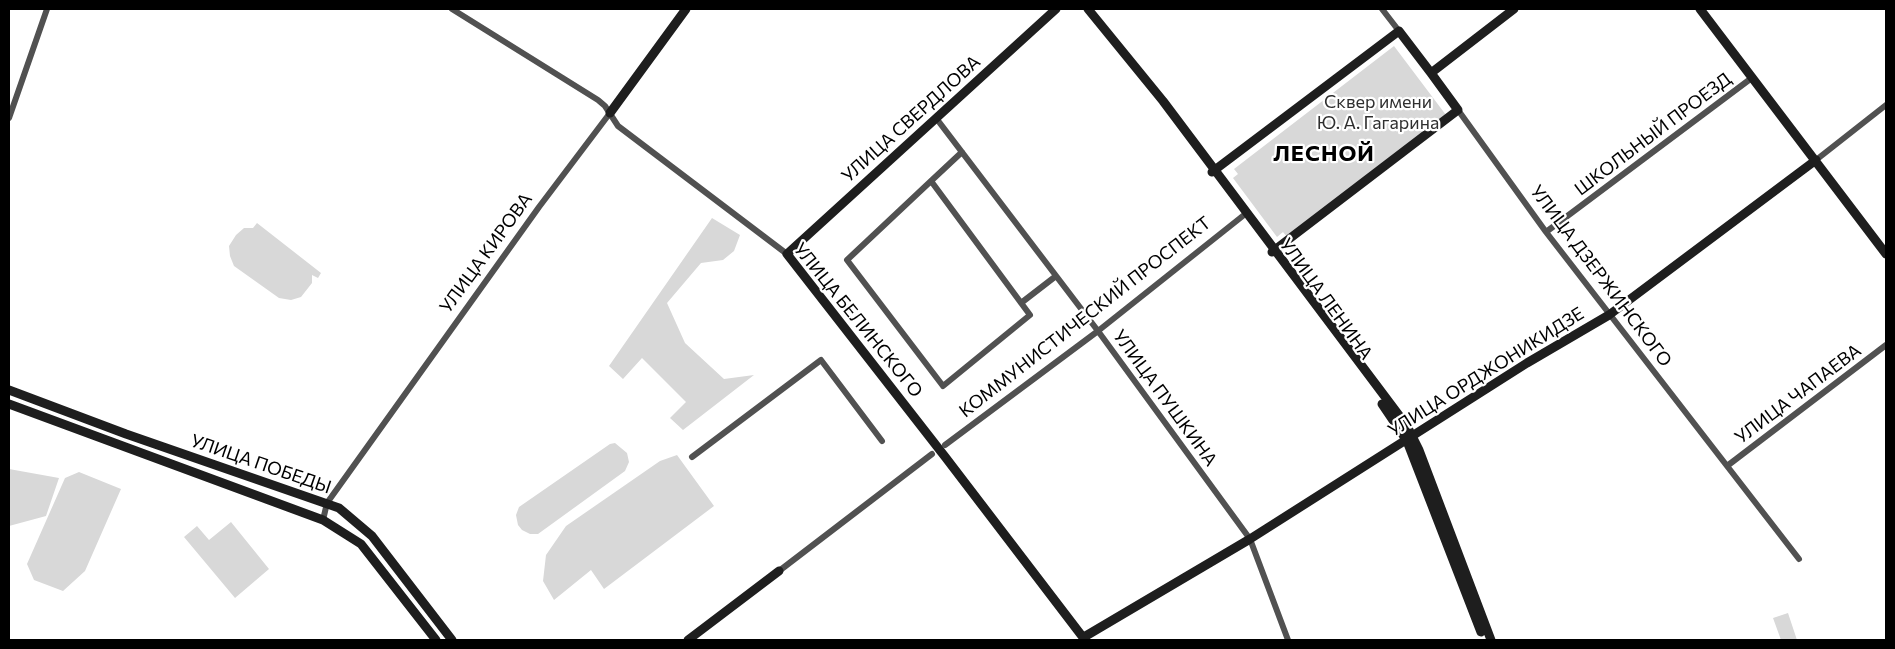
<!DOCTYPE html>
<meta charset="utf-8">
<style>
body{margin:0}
#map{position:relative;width:1895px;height:649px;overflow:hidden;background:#fff;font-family:Commissioner,sans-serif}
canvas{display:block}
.frame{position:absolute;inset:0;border:10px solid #000;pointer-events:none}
</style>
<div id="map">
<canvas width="1895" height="649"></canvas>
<div class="frame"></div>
</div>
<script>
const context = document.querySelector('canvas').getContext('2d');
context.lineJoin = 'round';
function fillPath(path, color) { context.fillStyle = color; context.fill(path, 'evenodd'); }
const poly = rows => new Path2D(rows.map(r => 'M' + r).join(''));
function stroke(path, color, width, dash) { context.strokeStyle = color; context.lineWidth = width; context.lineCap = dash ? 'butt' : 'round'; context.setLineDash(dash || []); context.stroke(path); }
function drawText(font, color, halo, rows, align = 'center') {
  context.font = font + ' Commissioner,sans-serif'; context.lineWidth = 4.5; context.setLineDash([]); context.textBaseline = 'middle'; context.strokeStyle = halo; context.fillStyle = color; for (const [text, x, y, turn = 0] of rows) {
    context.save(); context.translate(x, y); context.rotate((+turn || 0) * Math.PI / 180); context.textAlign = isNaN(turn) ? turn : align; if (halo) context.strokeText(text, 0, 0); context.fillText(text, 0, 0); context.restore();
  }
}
fillPath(poly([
 [1394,46,1446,115,1287,237,1283,232,1277,237,1233,178,1238,174,1234,169],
 [712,218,740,235,734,251,723,260,701,263,667,303,685,343,724,379,754,375,683,430,670,418,686,402,642,358,623,379,609,366],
 [257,223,321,273,318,278,312,275,312,283,301,297,291,300,279,298,234,266,230,256,229,246,236,235,244,228,253,228],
 [615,443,627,453,629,462,625,471,538,534,530,534,522,530,518,525,516,515,519,507,610,444],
 [677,455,714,506,604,589,591,570,554,600,543,581,546,555,566,526,660,461],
 [9,469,59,478,46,516,9,526],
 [79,472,121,489,85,571,63,591,34,580,27,564,65,478],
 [231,522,269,569,235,598,184,537,197,526,209,540],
 [1788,613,1797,640,1781,640,1773,618]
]), '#d8d8d8');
stroke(poly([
 [452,9,598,100,605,106,618,126,787,254],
 [1382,9,1399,31],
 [1458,110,1546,232,1799,559],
 [9,118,47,9],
 [936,118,1098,331,1250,539,1288,640],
 [1816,160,1886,105],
 [931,181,1030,315,943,386,847,260,931,181,962,152],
 [1546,232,1753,77],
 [1021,303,1056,276],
 [945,445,1098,331,1244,215],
 [692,457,821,360,882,441],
 [1727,466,1886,345],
 [323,520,327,503,539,207,610,113],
 [779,571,932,454]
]), '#515151', 6);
stroke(poly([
 [1056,9,787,254,946,458,1085,640],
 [1088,9,1163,101,1407,426,1419,450,1491,640],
 [1700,9,1886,254],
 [1431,73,1514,9],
 [610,113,686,9],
 [1212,172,1399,31,1431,73,1458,110,1272,252],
 [9,390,126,434,339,508,372,536,452,640],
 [9,404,323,520,361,544,436,640],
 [1382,404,1407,441,1481,632],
 [1084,637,1250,539,1527,363,1609,315,1816,160],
 [688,640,779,571]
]), '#1e1e1e', 9);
drawText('18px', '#2f2f2f', '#fff', [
 ["Сквер имени",1378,102],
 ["Ю. А. Гагарина",1378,123]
]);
drawText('18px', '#000', '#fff', [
 ["УЛИЦА СВЕРДЛОВА",911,119,-42],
 ["ШКОЛЬНЫЙ ПРОЕЗД",1653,134,-37],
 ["УЛИЦА КИРОВА",486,253,-54],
 ["УЛИЦА ДЗЕРЖИНСКОГО",1601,276,53],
 ["УЛИЦА ЛЕНИНА",1326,299,54],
 ["КОММУНИСТИЧЕСКИЙ ПРОСПЕКТ",1085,317,-38],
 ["УЛИЦА БЕЛИНСКОГО",858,320,51],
 ["УЛИЦА ОРДЖОНИКИДЗЕ",1486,372,-32],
 ["УЛИЦА ЧАПАЕВА",1798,394,-37],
 ["УЛИЦА ПУШКИНА",1165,398,54],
 ["УЛИЦА ПОБЕДЫ",261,464,19]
]);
context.letterSpacing = '1px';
drawText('bold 22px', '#000', '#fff', [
 ["ЛЕСНОЙ",1324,154]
]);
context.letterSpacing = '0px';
</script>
